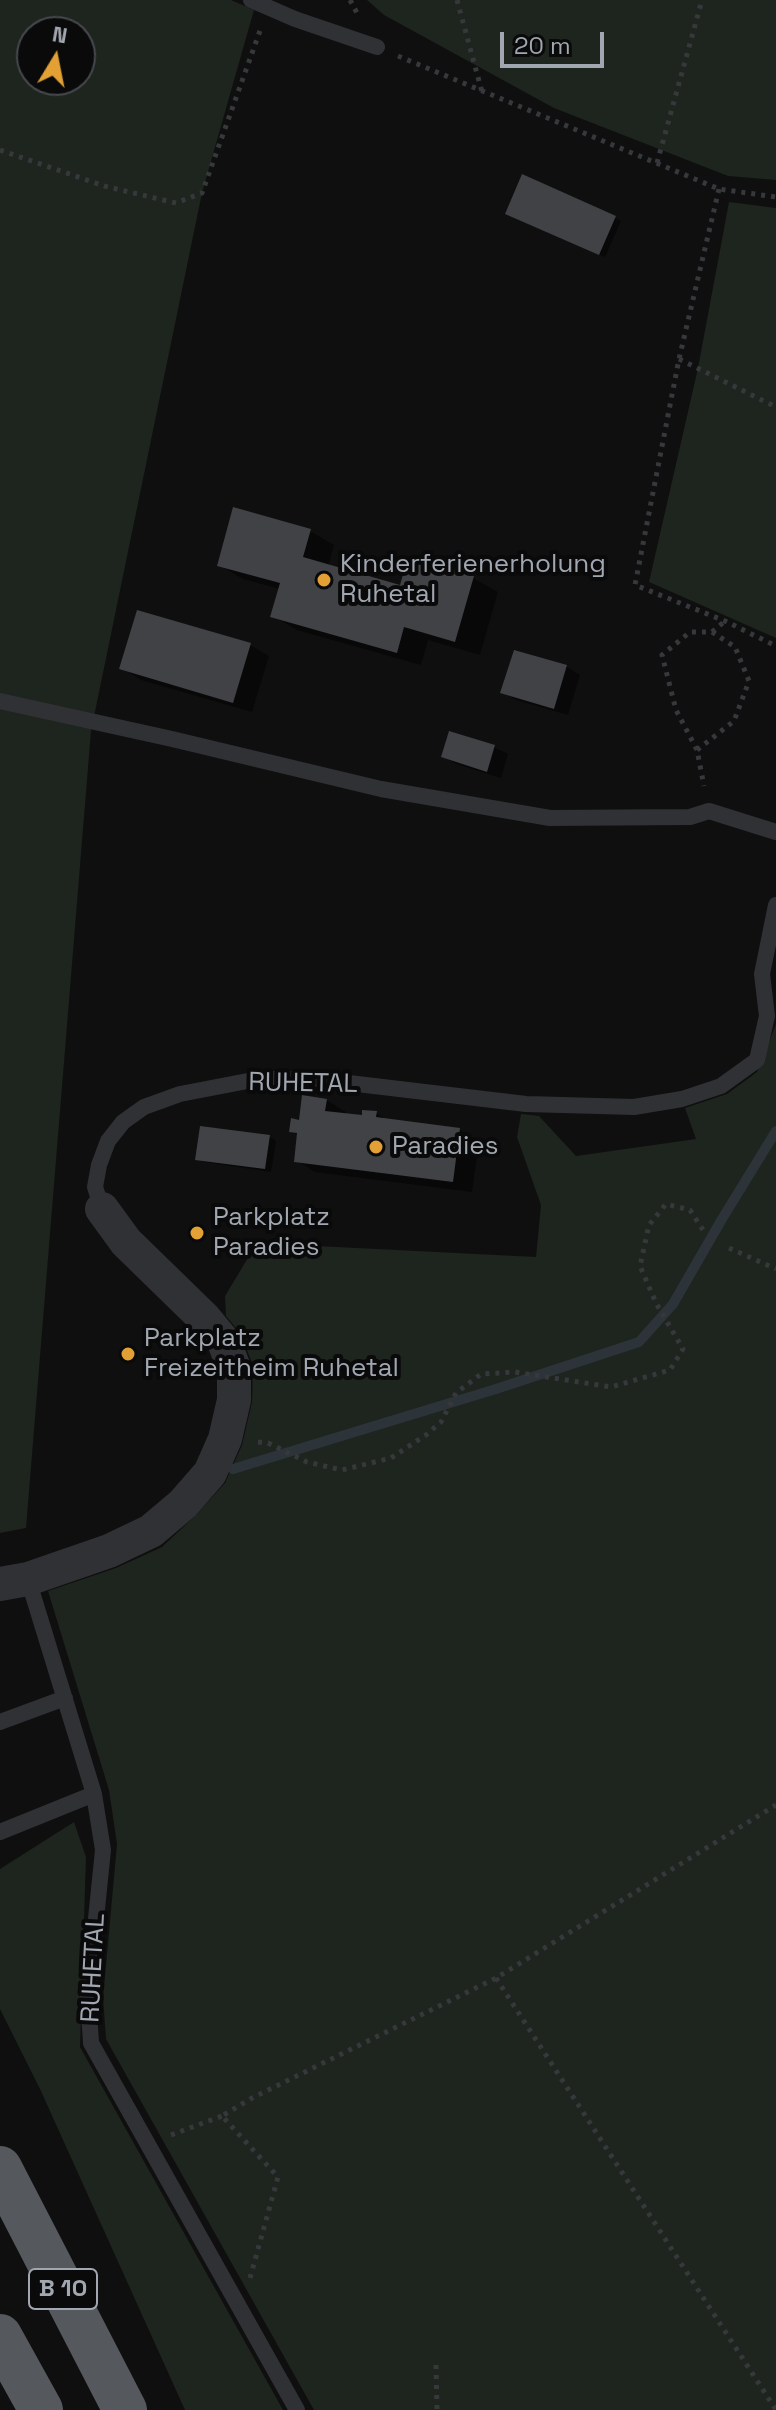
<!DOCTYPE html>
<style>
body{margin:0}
#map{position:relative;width:776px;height:2410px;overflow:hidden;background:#0f0f10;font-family:"Space Grotesk",sans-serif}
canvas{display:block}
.north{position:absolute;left:16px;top:16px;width:80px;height:80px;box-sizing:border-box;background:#0a0a0b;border:2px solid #46494d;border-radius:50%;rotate:10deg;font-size:22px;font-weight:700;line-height:32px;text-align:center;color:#a1a7b0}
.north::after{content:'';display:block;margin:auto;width:28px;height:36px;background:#e2a035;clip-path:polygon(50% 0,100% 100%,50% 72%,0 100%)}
.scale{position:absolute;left:500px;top:32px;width:104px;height:36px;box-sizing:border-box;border:4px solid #a1a7b0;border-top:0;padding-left:10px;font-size:24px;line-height:28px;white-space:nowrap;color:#a1a7b0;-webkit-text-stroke:6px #0a0a0b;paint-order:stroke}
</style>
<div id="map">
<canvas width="776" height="2410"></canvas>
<div class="north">N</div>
<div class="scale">20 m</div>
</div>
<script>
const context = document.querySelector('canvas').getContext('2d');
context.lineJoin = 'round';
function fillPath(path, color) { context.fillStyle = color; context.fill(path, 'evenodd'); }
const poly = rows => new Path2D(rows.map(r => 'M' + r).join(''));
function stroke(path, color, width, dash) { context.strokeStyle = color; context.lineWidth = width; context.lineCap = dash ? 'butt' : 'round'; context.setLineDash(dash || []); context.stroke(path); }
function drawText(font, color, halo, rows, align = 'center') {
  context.font = font + ' "Space Grotesk",sans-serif'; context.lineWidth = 8; context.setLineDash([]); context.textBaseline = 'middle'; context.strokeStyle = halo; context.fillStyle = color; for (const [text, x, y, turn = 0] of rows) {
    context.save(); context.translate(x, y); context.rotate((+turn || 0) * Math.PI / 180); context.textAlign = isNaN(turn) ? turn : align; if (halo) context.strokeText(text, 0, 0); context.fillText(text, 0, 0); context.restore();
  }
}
fillPath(poly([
 [0,0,231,0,254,10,202,193,91,731,26,1528,0,1533],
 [32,32,80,32,80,80,32,80],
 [367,0,776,0,776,180,728,176,554,108,384,15],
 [729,202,776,208,776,638,649,582,698,368],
 [776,1024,776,2410,314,2410,106,2039,103,1998,117,1844,109,1790,48,1591,116,1568,162,1547,195,1516,225,1483,242,1445,252,1402,253,1365,240,1333,226,1316,225,1296,257,1243,536,1257,541,1205,517,1137,521,1114,539,1116,576,1156,696,1139,685,1108,727,1094,757,1072],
 [74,1822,86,1857,80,2047,283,2410,185,2410,40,2089,0,2009,0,1869]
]), '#1e241e');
fillPath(poly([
 [514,217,615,218,621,221,605,257],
 [310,531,334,545,328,567,402,588,473,578,498,592,480,655,428,640,421,665,297,630,273,616,280,589,243,579,219,565],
 [250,645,269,656,252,712,141,680,122,668],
 [515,652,567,667,580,675,568,715,516,700,502,692],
 [494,747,508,754,501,778,456,764,443,756],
 [326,1100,346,1112,345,1115,363,1117,376,1113,389,1121,459,1130,479,1141,472,1192,315,1172,296,1160,299,1135,291,1131],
 [270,1137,276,1141,271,1172,204,1162,197,1159]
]), '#0007');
stroke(poly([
 [233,1469,496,1389,639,1342,673,1304,722,1219,776,1131]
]), '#2c343a', 10);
fillPath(poly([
 [522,174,616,216,599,255,505,214],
 [233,507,311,529,303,557,400,585,408,557,474,576,455,642,404,627,397,653,270,617,280,583,217,566],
 [137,610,251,643,233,703,119,669],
 [514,650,567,665,554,709,500,693],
 [449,731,495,745,487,772,441,757],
 [302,1095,327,1099,325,1111,362,1115,362,1110,377,1111,376,1117,460,1128,453,1182,294,1162,297,1133,289,1132,291,1118,299,1120],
 [200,1126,270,1135,265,1169,195,1160]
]), '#404246');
stroke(poly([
 [350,0,357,13],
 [457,0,482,92],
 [398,56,719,189,776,197],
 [0,150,104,186,176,203,202,193,261,28],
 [657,163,702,0],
 [719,189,679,359,635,585,725,621,776,646],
 [679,359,776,407],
 [712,632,725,621],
 [697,750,734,721,749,681,735,647,712,632,690,632,662,655,676,710,697,750,704,786],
 [729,1248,776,1269],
 [258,1442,268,1443,307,1462,342,1470,391,1458,426,1435,441,1422,456,1393,481,1374,515,1372,611,1387,670,1370,683,1349,656,1303,640,1266,649,1225,666,1204,690,1210,703,1230],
 [496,1978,776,2410],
 [171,2135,222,2116],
 [250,2278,278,2177,222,2116,252,2098,496,1978,776,1805],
 [436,2365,437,2410]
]), '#37383c', 5, [4, 6]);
stroke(poly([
 [251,0,295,19,377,47],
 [0,701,172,739,381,789,550,818,690,817,709,811,776,832],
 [102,1209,95,1187,99,1165,108,1141,123,1122,144,1107,180,1094,258,1079,315,1079,526,1104,634,1107,682,1099,721,1086,757,1060,767,1016,762,974,776,905],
 [28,1579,94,1794,103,1850,88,1997,91,2043,297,2410],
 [0,1722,65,1698],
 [0,1832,94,1794]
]), '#303135', 16);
stroke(poly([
 [0,1584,28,1579,109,1551,151,1531,183,1504,210,1473,225,1439,234,1400,234,1368,224,1342,205,1319,126,1242,102,1209]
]), '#303135', 34);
stroke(poly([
 [0,2168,125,2410],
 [0,2336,41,2410]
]), '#55585d', 44);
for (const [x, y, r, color] of [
 [324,580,8,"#e2a035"],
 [376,1147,8,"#e2a035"],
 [197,1233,8,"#e2a035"],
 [128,1354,8,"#e2a035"]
]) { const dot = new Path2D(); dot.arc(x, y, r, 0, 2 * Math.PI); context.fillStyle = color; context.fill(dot); stroke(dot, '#0a0a0b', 3); }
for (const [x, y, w] of [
 [63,2289,68]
]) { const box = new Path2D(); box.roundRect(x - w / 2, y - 20, w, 40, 6); context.fillStyle = '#0a0a0b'; context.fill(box); stroke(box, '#a1a7b0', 2); }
drawText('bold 24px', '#a1a7b0', null, [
 ["B 10",63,2289]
]);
drawText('26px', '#a1a7b0', '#0a0a0b', [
 ["Kinderferienerholung",340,565],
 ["Ruhetal",340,595],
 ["Paradies",392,1147],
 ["Parkplatz",213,1218],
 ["Paradies",213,1248],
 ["Parkplatz",144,1339],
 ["Freizeitheim Ruhetal",144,1369]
], 'left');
drawText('26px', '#a1a7b0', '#0a0a0b', [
 ["RUHETAL",303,1084,1],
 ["RUHETAL",94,1968,-87]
]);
</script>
